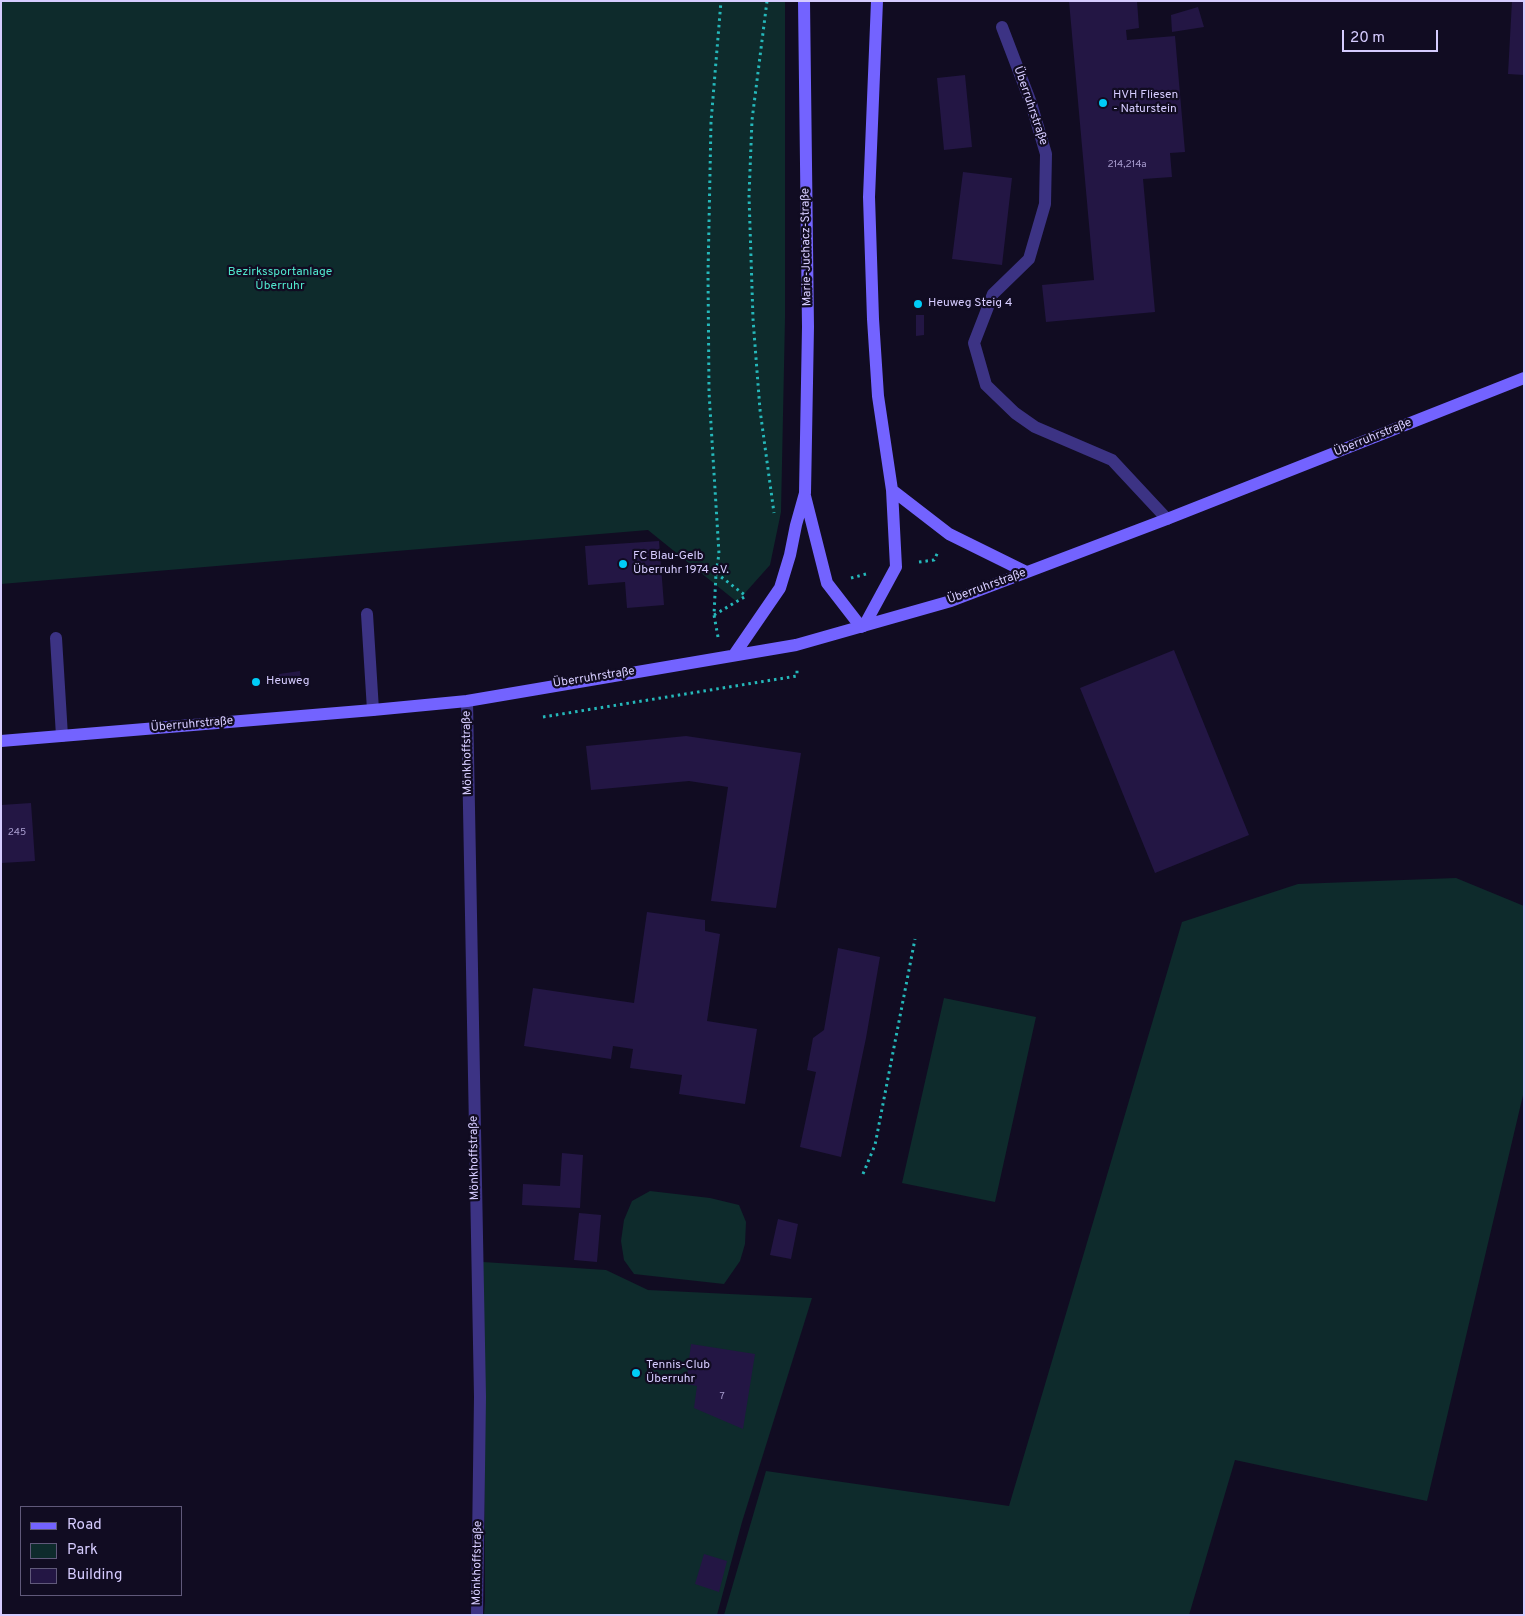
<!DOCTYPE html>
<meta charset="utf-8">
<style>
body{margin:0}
#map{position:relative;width:1525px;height:1616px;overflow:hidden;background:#110c22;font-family:Overpass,sans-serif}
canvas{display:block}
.frame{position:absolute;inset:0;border:2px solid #d6ccff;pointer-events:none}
.legend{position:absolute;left:20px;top:1506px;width:162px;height:90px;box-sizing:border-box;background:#110c22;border:1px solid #60597a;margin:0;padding:6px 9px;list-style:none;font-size:15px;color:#d6ccff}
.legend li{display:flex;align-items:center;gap:10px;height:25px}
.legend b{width:25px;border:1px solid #60597a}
.scale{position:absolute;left:1342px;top:30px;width:96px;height:22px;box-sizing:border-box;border:2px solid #d6ccff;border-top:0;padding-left:6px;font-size:15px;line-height:18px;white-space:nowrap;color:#d6ccff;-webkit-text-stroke:4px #110c22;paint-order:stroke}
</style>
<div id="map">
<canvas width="1525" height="1616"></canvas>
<div class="frame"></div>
<ul class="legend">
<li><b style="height:6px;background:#7363ff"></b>Road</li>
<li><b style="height:14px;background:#0e2b2c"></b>Park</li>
<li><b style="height:14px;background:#231644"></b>Building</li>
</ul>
<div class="scale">20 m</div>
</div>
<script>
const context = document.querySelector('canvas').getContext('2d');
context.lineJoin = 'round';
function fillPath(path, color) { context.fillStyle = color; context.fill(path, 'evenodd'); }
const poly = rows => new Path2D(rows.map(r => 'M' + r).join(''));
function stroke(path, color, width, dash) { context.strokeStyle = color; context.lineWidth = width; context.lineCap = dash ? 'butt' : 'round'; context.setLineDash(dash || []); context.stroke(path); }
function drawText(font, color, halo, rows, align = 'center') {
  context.font = font + ' Overpass,sans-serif'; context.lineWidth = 4.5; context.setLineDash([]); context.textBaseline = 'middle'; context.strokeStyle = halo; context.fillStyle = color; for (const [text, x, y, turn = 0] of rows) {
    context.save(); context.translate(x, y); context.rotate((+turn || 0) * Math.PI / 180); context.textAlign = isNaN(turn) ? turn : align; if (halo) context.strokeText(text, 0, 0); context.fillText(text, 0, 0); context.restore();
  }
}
fillPath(poly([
 [1,1,785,1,785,318,781,512,770,565,737,602,648,530,1,584],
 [1456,878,1524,906,1524,1091,1427,1501,1235,1460,1189,1615,724,1615,766,1471,1009,1506,1182,922,1298,884],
 [944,998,1036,1017,995,1202,902,1183],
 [650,1191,710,1198,739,1205,746,1222,745,1244,740,1261,724,1284,634,1274,624,1260,621,1241,624,1220,632,1201],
 [483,1262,606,1270,648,1290,812,1298,742,1522,717,1615,484,1615,485,1601]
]), '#0e2b2c');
fillPath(poly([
 [1069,1,1137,1,1139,28,1126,30,1127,40,1175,36,1185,152,1170,153,1172,177,1143,179,1155,312,1046,322,1042,285,1094,280],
 [1512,1,1524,1,1524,75,1508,74],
 [1198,7,1204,27,1172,32,1171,15],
 [965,75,972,147,944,150,937,78],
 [963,172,1012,178,1002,265,952,259],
 [916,315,924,315,924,335,916,336],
 [659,541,664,605,627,608,625,582,588,585,585,546],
 [1174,650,1249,835,1155,873,1080,688],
 [300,671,301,681,280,682,279,674],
 [686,736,801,753,776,908,711,901,728,787,689,781,591,790,586,746],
 [31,803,35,861,1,863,1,805],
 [647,912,705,920,705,931,720,934,707,1021,757,1029,745,1104,679,1094,682,1075,630,1068,633,1049,613,1046,611,1059,524,1046,533,988,634,1003],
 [838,948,880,957,866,1038,841,1157,800,1147,816,1072,807,1070,813,1038,824,1030],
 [562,1153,583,1155,580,1208,522,1205,523,1184,560,1186],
 [579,1213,601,1215,597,1262,574,1260],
 [778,1219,798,1224,791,1259,770,1255],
 [691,1344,755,1354,743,1429,694,1408,697,1386,686,1384],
 [704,1554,727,1561,719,1592,695,1584]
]), '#231644');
stroke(poly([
 [767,1,752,120,749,196,753,319,760,410,774,513],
 [919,562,934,560,938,552],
 [716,573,746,596],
 [851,578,866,574],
 [714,615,746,596],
 [718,637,714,615,716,573,719,554,709,392,708,274,711,122,721,1],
 [543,717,797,676,797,667],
 [863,1174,875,1145,915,939]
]), '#25b8ba', 3, [2.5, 4]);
stroke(poly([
 [1002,27,1031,103,1046,154,1045,204,1029,259,993,294,974,343,986,385,1015,413,1035,427,1112,460,1167,519],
 [367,614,373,710],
 [56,638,62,736]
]), '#3c3384', 12);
stroke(poly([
 [467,701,480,1397,477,1615]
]), '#3c3384', 12);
stroke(poly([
 [892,490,949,534,1026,572],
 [805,496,827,583,861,627],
 [864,626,896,567,892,490,878,396,873,319,869,197,877,1],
 [734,655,780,588,790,555,796,525,805,493,808,327,804,1],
 [1,741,373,710,467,701,796,645,951,601,1167,519,1524,378]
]), '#7363ff', 12);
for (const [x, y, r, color] of [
 [1103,103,5,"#00ccf7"],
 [918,304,5,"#00ccf7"],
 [623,564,5,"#00ccf7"],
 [256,682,5,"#00ccf7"],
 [636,1373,5,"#00ccf7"]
]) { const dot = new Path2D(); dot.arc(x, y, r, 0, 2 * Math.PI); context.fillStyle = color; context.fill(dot); stroke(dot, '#110c22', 2); }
drawText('10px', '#a99ed0', null, [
 ["214,214a",1127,165],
 ["245",17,833],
 ["7",722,1397]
]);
drawText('12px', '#d6ccff', '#110c22', [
 ["HVH Fliesen",1113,96],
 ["- Naturstein",1113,110],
 ["Heuweg Steig 4",928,304],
 ["FC Blau-Gelb",633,557],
 ["Überruhr 1974 e.V.",633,571],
 ["Heuweg",266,682],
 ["Tennis-Club",646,1366],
 ["Überruhr",646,1380]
], 'left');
drawText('12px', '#d6ccff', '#110c22', [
 ["Überruhrstraße",1030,106,71],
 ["Marie-Juchacz-Straße",807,247,-91],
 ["Überruhrstraße",1373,438,-22],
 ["Überruhrstraße",987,587,-20],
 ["Überruhrstraße",594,678,-9],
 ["Überruhrstraße",192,725,-5],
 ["Mönkhoffstraße",468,753,-91],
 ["Mönkhoffstraße",475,1158,-91],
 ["Mönkhoffstraße",478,1563,-89]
]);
drawText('12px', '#50e7cd', '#110c22', [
 ["Bezirkssportanlage",280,273],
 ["Überruhr",280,287]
]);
</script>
